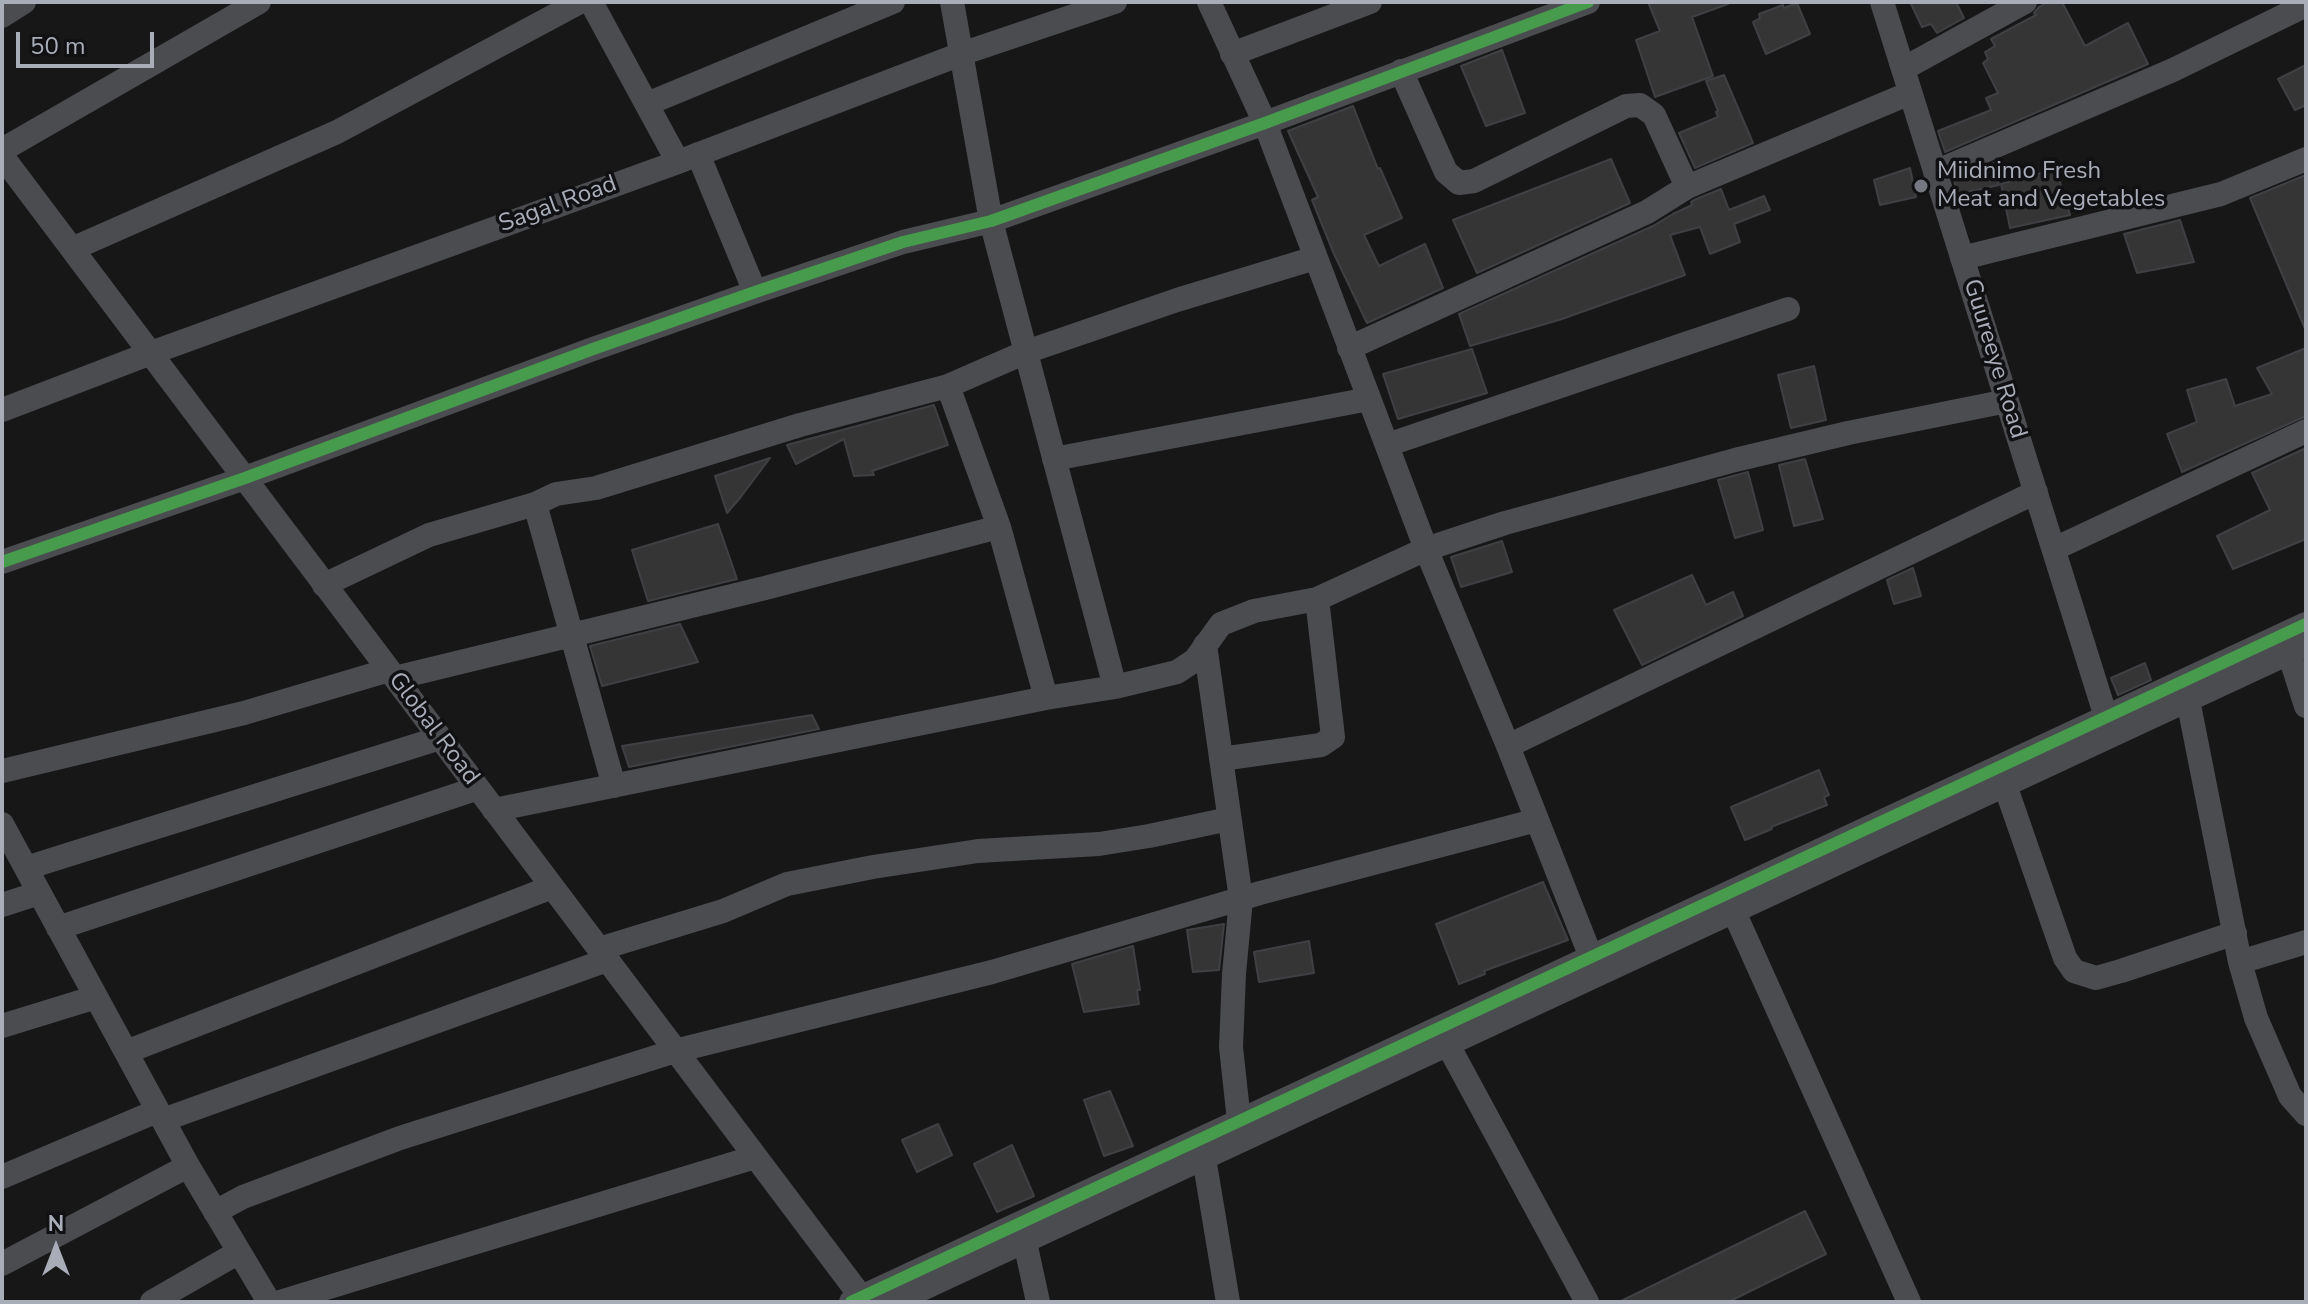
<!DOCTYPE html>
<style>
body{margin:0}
#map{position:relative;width:2308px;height:1304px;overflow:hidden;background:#171717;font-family:"Nunito Sans",sans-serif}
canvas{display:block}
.frame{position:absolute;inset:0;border:4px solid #a8adb8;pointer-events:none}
.north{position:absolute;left:16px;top:1208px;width:80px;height:80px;-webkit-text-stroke:6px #111113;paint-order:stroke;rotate:0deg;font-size:22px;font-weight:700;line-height:32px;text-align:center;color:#a8adb8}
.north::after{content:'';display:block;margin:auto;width:28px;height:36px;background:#a8adb8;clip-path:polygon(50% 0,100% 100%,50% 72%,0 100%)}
.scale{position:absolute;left:16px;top:32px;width:138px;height:36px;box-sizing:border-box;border:4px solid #a8adb8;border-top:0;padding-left:10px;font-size:24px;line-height:28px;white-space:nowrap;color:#a8adb8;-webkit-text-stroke:6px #111113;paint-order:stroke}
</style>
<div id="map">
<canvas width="2308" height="1304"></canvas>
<div class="frame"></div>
<div class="north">N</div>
<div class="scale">50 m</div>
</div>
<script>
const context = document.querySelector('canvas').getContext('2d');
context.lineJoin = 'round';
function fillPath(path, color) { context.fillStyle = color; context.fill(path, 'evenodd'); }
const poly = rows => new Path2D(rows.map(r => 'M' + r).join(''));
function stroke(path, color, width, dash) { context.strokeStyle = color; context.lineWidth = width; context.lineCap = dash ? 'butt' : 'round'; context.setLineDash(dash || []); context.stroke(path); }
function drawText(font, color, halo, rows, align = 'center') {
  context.font = font + ' "Nunito Sans",sans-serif'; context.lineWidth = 7; context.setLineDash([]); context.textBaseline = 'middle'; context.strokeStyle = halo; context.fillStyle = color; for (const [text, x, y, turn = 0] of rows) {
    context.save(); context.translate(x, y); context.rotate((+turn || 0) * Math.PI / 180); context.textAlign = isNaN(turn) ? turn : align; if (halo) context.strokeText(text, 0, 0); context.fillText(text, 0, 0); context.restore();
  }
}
const building = poly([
 [1648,2,1727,2,1728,4,1692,17,1713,76,1655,97,1636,40,1660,31,1648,2],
 [1910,2,1956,2,1964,18,1937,33,1931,24,1922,27,1910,2],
 [2048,2,2062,2,2085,46,2128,23,2148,64,1945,152,1938,131,1991,110,1986,98,1998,93,1983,63,1988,59,1985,52,1995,46,1991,39,2036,15,2034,13,2039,7,2048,2],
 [1797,3,1810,34,1766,54,1753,22,1760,18,1759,14,1783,5,1784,8,1797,3],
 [1502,50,1525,113,1486,126,1461,66,1502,50],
 [2306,65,2306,105,2295,110,2278,79,2306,65],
 [1724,75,1753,143,1695,168,1679,133,1718,117,1716,112,1718,111,1706,81,1724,75],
 [1353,106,1378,169,1380,168,1402,218,1364,235,1379,266,1425,244,1443,288,1367,323,1334,254,1312,200,1318,197,1288,131,1353,106],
 [1611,159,1630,203,1477,273,1453,220,1611,159],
 [1994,163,1999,185,1958,194,1954,180,1994,163],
 [1910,168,1916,197,1880,205,1874,180,1910,168],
 [2056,169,2070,215,2010,228,2001,184,2056,169],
 [2306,175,2306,331,2250,198,2306,175],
 [1721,189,1729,210,1764,196,1770,210,1734,224,1740,242,1710,254,1700,227,1670,235,1685,275,1562,319,1470,346,1459,314,1653,226,1673,214,1692,205,1691,202,1694,200,1721,189],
 [2180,220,2194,262,2137,273,2124,234,2180,220],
 [2306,348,2306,416,2182,472,2167,434,2197,422,2187,390,2226,379,2235,406,2272,394,2257,368,2306,348],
 [1472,349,1487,393,1398,419,1383,374,1472,349],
 [1814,366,1826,420,1791,428,1778,375,1814,366],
 [934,405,948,445,872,471,874,475,854,476,844,439,796,464,787,445,934,405],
 [2306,448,2306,539,2233,569,2217,536,2270,510,2252,473,2306,448],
 [770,458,740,498,727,513,715,476,770,458],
 [1805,459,1823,519,1794,526,1779,465,1805,459],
 [1748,472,1763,530,1735,538,1718,480,1748,472],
 [718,524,737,579,648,601,632,550,718,524],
 [1502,541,1512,572,1461,587,1451,557,1502,541],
 [1913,568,1921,596,1894,604,1887,580,1913,568],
 [1692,575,1706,605,1733,592,1743,616,1642,665,1614,610,1692,575],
 [680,624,698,662,602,686,590,646,680,624],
 [2145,663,2151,680,2118,695,2111,678,2145,663],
 [812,715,819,729,629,767,622,746,812,715],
 [1819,770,1829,795,1824,797,1827,805,1771,827,1772,829,1745,840,1731,807,1819,770],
 [1543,882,1568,940,1484,971,1485,974,1459,984,1436,924,1543,882],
 [1224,924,1219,970,1193,972,1187,930,1224,924],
 [1309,941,1314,973,1259,982,1254,952,1309,941],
 [1133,946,1140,990,1137,990,1139,1004,1084,1012,1072,964,1133,946],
 [1110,1091,1133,1146,1104,1156,1084,1100,1110,1091],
 [938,1124,952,1155,917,1172,902,1140,938,1124],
 [1012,1145,1034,1196,997,1212,974,1164,1012,1145],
 [1805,1211,1826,1254,1728,1302,1619,1302,1805,1211]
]);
fillPath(building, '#353536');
stroke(building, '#3f4043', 2);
stroke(poly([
 [591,2,678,162],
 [952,2,991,221,1115,687],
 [1209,2,1265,123,1426,549,1508,746,1591,957,1593,970],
 [1882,2,2106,717],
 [2,16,24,2],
 [1232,54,1370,2],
 [1903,69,2025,2],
 [1401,71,1446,172,1459,183,1474,181,1626,106,1640,105,1654,115,1687,187],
 [647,104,893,2],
 [2,150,259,2],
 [698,154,755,292],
 [2,156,865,1302],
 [1935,172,2173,70,2306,5],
 [72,249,337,132,580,2],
 [1962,258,2221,194,2306,159],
 [1349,348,1647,212,1687,187,1910,93],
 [948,386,999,527,1046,698],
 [2,410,151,353,678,162,961,54,1115,2],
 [1387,445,1788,309],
 [1054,459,1369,399],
 [535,504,614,786],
 [2054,549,2306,431],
 [2,562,245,478,593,349,755,292,903,242,991,221,1265,123,1588,2],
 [324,585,429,535,535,504,556,494,596,488,800,425,948,386,1026,352,1177,300,1315,258],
 [1205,645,1241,899,1234,974,1231,1047,1239,1121],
 [2289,653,2306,706],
 [395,678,765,588,999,527],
 [2188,700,2240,962,2256,1018,2290,1096,2306,1114],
 [1508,746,2036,492],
 [1221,759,1321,745,1333,737,1317,599],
 [2,771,244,713,389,670],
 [2005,785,2065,958,2074,971,2096,978,2121,971,2235,933],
 [494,810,1046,698,1115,687,1177,672,1195,660,1221,624,1254,611,1317,599,1426,549,1505,523,1735,460,1848,433,2007,401],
 [2,824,188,1166,269,1302],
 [26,868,440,738],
 [2,905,39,893],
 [1734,912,1909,1302],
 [58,928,478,788],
 [599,949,723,911,787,884,873,867,978,851,1099,844,1149,836,1229,819],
 [2240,962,2306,942],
 [2,1026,96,997],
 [1448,1045,1587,1302],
 [126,1052,552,887],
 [163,1120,607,960],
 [1204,1158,1228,1302],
 [2,1177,157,1111],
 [215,1212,243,1197,400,1138,675,1051,992,972,1260,893,1537,820],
 [1025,1242,1038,1302],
 [2,1264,188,1166],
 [152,1302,239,1252],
 [280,1302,755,1157],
 [851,1302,2306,624],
 [894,1302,2306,645]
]), '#4b4c50', 24);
stroke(poly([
 [2,562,245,478,593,349,755,292,903,242,991,221,1265,123,1588,2],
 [851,1302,2306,624]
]), '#469c4c', 12);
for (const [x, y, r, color] of [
 [1921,186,8,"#757880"]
]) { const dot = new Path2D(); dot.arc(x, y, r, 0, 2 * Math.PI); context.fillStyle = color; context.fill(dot); stroke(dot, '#111113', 3); }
drawText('24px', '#a8adb8', '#111113', [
 ["Miidnimo Fresh",1937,172],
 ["Meat and Vegetables",1937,200]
], 'left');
drawText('24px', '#a8adb8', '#111113', [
 ["Sagal Road",558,205,-20],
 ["Guureeye Road",1994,359,73],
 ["Global Road",433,729,53]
]);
</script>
